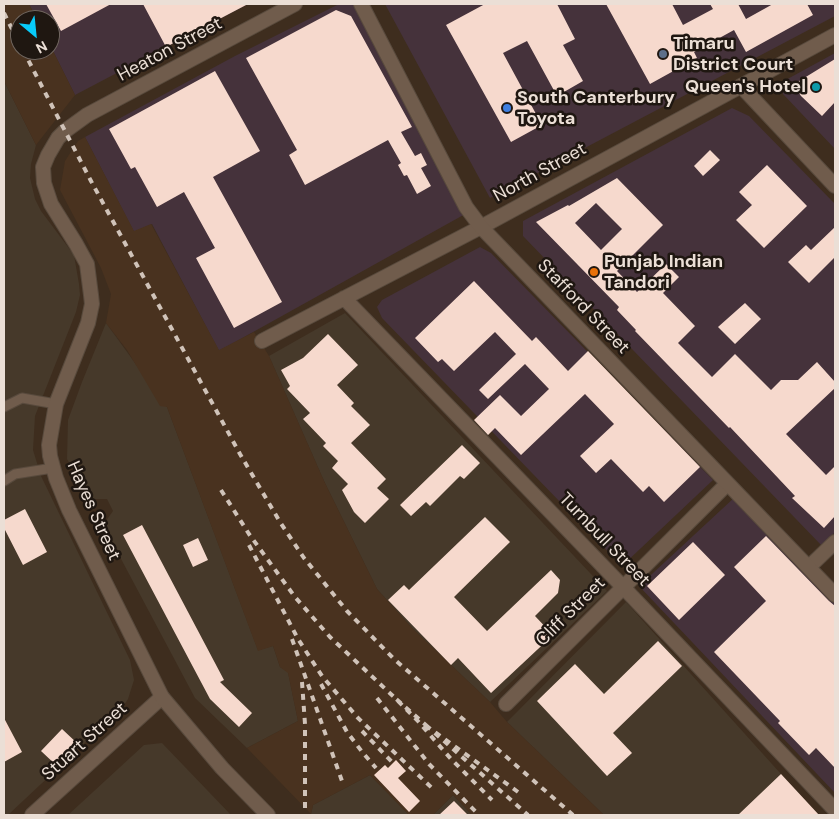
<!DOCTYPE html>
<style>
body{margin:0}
#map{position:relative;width:839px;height:819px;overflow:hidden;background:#3e2d1e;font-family:"DM Sans",sans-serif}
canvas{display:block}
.frame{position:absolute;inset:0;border:5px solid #ebdfd6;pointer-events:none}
.north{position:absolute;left:10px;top:10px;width:50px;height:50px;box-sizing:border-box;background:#1f1711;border:1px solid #716760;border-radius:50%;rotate:152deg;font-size:14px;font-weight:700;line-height:20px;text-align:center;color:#ebdfd6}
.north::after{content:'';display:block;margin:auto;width:18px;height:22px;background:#08cbfa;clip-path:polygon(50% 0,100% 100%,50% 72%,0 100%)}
</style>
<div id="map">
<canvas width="839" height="819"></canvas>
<div class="frame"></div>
<div class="north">N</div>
</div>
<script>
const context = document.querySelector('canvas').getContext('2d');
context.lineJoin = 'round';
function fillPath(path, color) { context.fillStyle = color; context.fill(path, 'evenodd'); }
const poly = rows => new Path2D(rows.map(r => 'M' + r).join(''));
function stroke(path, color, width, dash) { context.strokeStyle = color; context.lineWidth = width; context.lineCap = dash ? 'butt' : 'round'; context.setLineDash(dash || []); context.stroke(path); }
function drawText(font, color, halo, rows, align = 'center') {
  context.font = font + ' "DM Sans",sans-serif'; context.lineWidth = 5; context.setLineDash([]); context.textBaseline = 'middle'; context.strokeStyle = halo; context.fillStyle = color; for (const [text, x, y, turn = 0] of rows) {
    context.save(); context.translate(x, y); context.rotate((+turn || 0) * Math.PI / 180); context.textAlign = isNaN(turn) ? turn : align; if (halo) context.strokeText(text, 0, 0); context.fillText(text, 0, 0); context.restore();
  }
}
fillPath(poly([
 [29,4,248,4,75,95,50,45,50,20,37,20],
 [339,4,354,4,467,213,219,351,152,224,134,232,85,137,235,56],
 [385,4,835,4,835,16,490,198],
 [835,53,835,149,783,94,782,82],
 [732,108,749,116,835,204,835,532,822,546,523,236,523,221],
 [480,247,491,253,713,480,622,566,382,318,377,307,382,300],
 [735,497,835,603,835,793,639,586]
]), '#45323b');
fillPath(poly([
 [4,81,36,145,31,164,30,178,35,199,41,211,74,255,79,284,80,295,76,312,35,416,33,450,41,476,130,660,134,680,128,699,122,708,8,815,4,815],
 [345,313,607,591,490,702,412,628,377,589,324,481,269,356],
 [106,323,167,407,258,650,273,646,280,667,288,672,298,721,247,748,195,698,103,525,113,511,107,499,90,499,67,459,68,420,82,382],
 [626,602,781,774,819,815,604,815,507,722],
 [162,743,231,815,68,815,144,745],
 [370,775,409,815,311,814,313,805],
 [453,795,472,815,433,815]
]), '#46392a');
fillPath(poly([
 [4,4,29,4,37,20,20,20,20,50,50,50,50,45,75,95,36,145,4,81],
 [85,137,134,231,151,224,219,350,254,332,269,356,324,481,377,589,412,628,490,702,507,722,604,815,472,815,453,795,433,815,409,815,370,775,313,805,311,814,247,748,298,721,288,673,280,667,273,646,258,651,167,407,160,406,127,350,106,323,111,294,101,268,60,190,65,161,78,141]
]), '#49321f');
fillPath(poly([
 [46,4,111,4,61,31],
 [143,4,248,4,166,47],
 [485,4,557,4,575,39,563,45,583,81,557,96,527,41,503,53,542,125,511,142,446,25],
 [606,4,672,4,683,25,713,9,710,4,738,4,746,19,773,4,807,4,813,15,746,52,734,30,694,52,697,58,650,84],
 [336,10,351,16,412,127,401,132,415,156,421,153,427,165,421,168,431,186,417,194,407,175,404,176,398,165,401,163,388,140,305,185,289,155,297,150,246,58],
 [835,59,835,102,822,116,801,96,797,90,796,83],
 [215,71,260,151,213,177,282,302,234,328,196,258,215,248,184,192,157,207,135,167,131,169,109,129],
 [710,150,720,160,703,176,694,166],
 [767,165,807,206,764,248,736,220,752,205,739,192],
 [617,178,663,225,617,271,637,292,666,264,679,277,663,293,695,326,678,343,712,377,735,354,771,390,781,380,798,380,817,362,835,382,835,388,786,434,826,475,835,466,835,516,824,528,792,498,795,496,730,427,729,428,635,331,636,330,617,310,619,307,536,222,568,205,569,206],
 [596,203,622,229,601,250,575,223],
 [835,227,835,257,809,283,788,262,806,245,811,250],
 [474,281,532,341,536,337,568,371,588,351,700,467,664,502,649,486,643,492,611,459,596,473,580,456,614,424,585,394,521,455,495,428,488,435,474,420,500,395,521,416,549,389,525,364,488,399,479,390,516,354,495,332,454,371,442,359,438,362,415,338],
 [745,303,761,319,735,344,718,327],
 [328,334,358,365,337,385,354,403,351,406,370,425,351,443,386,479,377,488,389,499,365,523,354,512,342,490,348,484,332,468,338,461,323,446,326,443,303,419,310,413,287,389,290,386,281,370,303,358],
 [462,445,480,463,464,479,460,476,430,506,426,502,411,516,400,505],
 [25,509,47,552,23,565,4,528,4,520],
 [485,517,510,542,454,597,487,631,551,570,560,580,558,593,535,616,553,635,491,693,458,658,451,665,388,600,404,585,409,590],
 [142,525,224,680,220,682,252,713,239,727,210,699,123,535],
 [766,536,829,601,835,606,835,768,816,748,809,755,778,723,780,721,714,652,766,601,734,567],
 [198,538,208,560,193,567,183,545],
 [693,542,725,575,679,620,647,586],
 [658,641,682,666,613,733,632,753,607,776,537,701,575,664,604,694],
 [4,718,22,752,4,762],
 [62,729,78,744,57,766,41,751],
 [396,760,406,771,398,778,420,801,409,812,374,775,385,765,388,768],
 [781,774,819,815,738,815],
 [454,801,468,815,439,815]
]), '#f6d9cd');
const service = poly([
 [4,407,22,398,56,404],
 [4,481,15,474,53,468]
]);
const minor = poly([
 [741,86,835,186],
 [344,298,623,587,835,810],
 [262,341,481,227],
 [809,567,835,542],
 [506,704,727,484],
 [32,815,162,697]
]);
const tertiary = poly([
 [481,227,835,35]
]);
const secondary = poly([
 [361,4,466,207,481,227,835,595],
 [268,815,222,768,162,697,69,510,56,478,50,456,49,445,56,404,88,323,92,304,91,295,87,264,76,244,51,204,44,183,43,167,48,155,58,138,65,131,87,115,295,4]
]);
stroke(service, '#584a3d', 11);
stroke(minor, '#584a3d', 16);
stroke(tertiary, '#584a3d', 16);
stroke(secondary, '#584a3d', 16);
stroke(service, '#705c4c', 9);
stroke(minor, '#705c4c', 14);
stroke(tertiary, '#705c4c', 14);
stroke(secondary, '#705c4c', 14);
stroke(poly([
 [4,13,20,45],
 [23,50,91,181,240,454,280,522,304,558,347,611,394,659,573,815],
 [221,490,249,534,295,597,330,637,395,698],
 [249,545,298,639,322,676,358,718,432,788],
 [292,639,342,781],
 [302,682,305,724,305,815],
 [321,684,347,732,363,753,376,768],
 [377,698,429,764,479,815],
 [428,727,395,698,417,720,451,759,492,800],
 [362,731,392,762],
 [518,792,428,727,528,815]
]), '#d0c3b9', 4, [6, 6]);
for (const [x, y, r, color] of [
 [663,54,5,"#5c6f8a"],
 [816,87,5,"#0f9aa8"],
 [507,108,5,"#3f7fe0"],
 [594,272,5,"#e8710a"]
]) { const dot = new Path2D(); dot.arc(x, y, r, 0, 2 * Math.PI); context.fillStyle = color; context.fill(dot); stroke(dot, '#1f1711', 2); }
drawText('bold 18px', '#ebdfd6', '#1f1711', [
 ["Timaru",673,44],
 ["District Court",673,65],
 ["Queen's Hotel",806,87,"right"],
 ["South Canterbury",517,98],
 ["Toyota",517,119],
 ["Punjab Indian",604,262],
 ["Tandori",604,283]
], 'left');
drawText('18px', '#ebdfd6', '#1f1711', [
 ["Heaton Street",170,50,-28],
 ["North Street",540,173,-29],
 ["Stafford Street",583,307,46],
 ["Hayes Street",93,511,66],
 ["Turnbull Street",604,540,46],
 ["Cliff Street",571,612,-45],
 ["Stuart Street",85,742,-42]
]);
</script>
